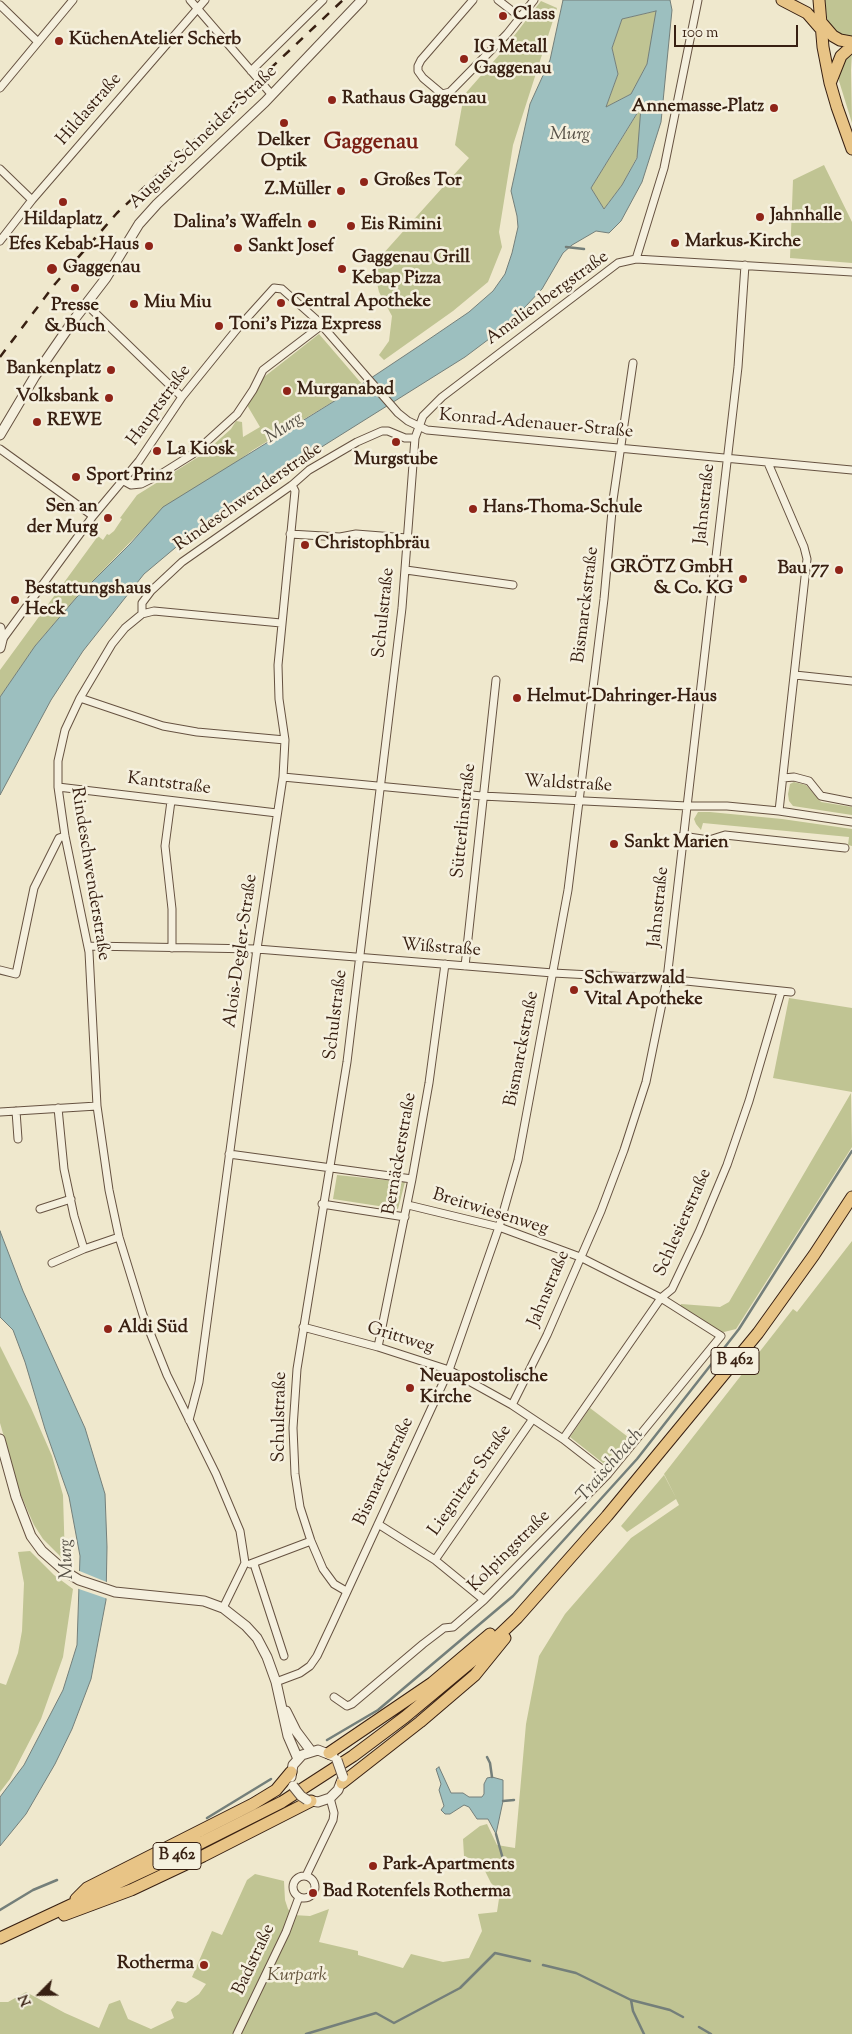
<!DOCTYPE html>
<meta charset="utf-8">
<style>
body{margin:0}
#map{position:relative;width:852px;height:2034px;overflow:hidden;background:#efe8cd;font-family:"Sorts Mill Goudy",serif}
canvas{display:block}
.north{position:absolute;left:15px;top:1969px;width:50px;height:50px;-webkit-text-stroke:4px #f5f0de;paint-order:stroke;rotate:247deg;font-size:14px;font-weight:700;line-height:20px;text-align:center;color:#382012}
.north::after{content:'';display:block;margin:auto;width:18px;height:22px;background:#382012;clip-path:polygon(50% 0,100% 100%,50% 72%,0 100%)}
.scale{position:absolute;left:674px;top:25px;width:124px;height:22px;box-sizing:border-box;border:2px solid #382012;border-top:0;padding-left:6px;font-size:15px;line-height:18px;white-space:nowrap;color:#382012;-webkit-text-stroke:4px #f5f0de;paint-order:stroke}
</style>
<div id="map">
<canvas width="852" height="2034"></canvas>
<div class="north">N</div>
<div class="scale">100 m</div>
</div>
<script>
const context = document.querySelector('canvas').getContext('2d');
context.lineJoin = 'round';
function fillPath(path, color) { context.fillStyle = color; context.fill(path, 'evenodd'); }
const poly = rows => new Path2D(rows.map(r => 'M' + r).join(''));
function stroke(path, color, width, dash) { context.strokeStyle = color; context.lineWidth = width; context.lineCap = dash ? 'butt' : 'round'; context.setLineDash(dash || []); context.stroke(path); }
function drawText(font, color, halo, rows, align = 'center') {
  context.font = font + ' "Sorts Mill Goudy",serif'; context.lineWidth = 5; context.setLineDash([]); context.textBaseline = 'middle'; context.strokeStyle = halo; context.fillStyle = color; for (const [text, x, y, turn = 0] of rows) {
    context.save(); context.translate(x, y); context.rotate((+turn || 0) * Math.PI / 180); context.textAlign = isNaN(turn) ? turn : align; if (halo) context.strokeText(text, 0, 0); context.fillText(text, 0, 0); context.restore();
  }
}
fillPath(poly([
 [825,0,852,0,852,37,836,33,830,26,827,18],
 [541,1,557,8,513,145,499,232,502,247,488,282,453,311,384,360,379,355,389,341,392,316,379,292,373,265,469,158,455,145,464,95,500,54],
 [657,11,647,64,631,94,606,107,618,74,612,48,622,19],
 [852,52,851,70,852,123,839,81,839,69,841,62],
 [642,106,637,157,622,185,604,209,591,188],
 [824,165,852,222,852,263,790,258,793,180],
 [319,334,362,384,253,450,141,531,76,598,35,646,0,697,0,670,98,536,103,540,107,534,109,535,114,531,122,519,120,518,137,495,203,454,231,429,236,421,242,422,243,437,260,427,247,405,264,377],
 [794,782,806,785,821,802,852,807,852,815,793,806,789,801,788,794,790,784],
 [698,812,710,812,782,819,852,829,852,846,848,845,849,837,703,823,701,830,696,824,694,819],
 [789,998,852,1008,852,1092,773,1078],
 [851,1093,852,1147,736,1329,720,1333,680,1307,681,1304,720,1307,729,1302],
 [337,1175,405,1182,398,1209,333,1199],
 [852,1241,852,2034,0,2034,0,2002,8,2002,26,1992,65,2013,99,2028,109,2004,120,2000,128,2019,151,2029,174,2018,171,2010,177,2001,186,2003,199,1994,206,1984,192,1977,212,1931,222,1935,247,1880,255,1874,284,1881,285,1900,288,1909,293,1915,310,1916,329,1909,319,1942,358,1951,358,1955,403,1968,411,1954,443,1962,469,1958,482,1931,478,1914,497,1912,500,1892,491,1883,481,1863,464,1856,463,1839,480,1826,487,1824,497,1845,515,1848,526,1724,539,1656,565,1614,631,1538,679,1505,676,1499,627,1532,621,1526,664,1475,676,1498,664,1474,793,1309,797,1312],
 [0,1346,31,1408,52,1456,63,1495,65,1561,43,1539,34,1525,20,1493,0,1423],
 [590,1408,632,1440,608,1467,570,1437],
 [30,1551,54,1575,73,1589,63,1657,41,1719,10,1779,0,1792,0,1683,6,1685,18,1653,22,1631,24,1583,18,1552]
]), '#c0c493');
const water = poly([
 [563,0,670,0,672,10,661,122,642,182,621,221,609,233,596,231,572,245,563,253,542,289,509,324,465,357,253,490,200,527,144,574,83,651,51,700,0,795,0,697,35,646,76,598,130,544,163,507,362,384,422,344,469,312,493,291,505,274,512,253,518,227,517,216,511,191,530,104,550,60,563,0],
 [656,11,647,64,631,94,606,107,618,74,612,48,622,19,656,11],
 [641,107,637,158,622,185,604,209,591,188,641,107],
 [0,1231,23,1291,85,1428,105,1494,107,1547,106,1600,91,1679,72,1729,55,1764,26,1814,0,1846,0,1797,24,1765,63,1690,77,1645,80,1556,69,1497,45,1429,25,1362,13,1330,0,1317,0,1231],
 [439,1767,451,1793,463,1793,469,1797,482,1797,484,1794,484,1784,487,1778,492,1777,503,1780,503,1801,496,1834,488,1819,477,1819,469,1807,464,1805,450,1814,445,1814,441,1810,444,1806,439,1790,441,1784,436,1769,439,1767]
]);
fillPath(water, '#9cbfbf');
stroke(water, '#747f7a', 1);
fillPath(poly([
 [77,1570,109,1583,108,1599,76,1588]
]), '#efe8cd');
stroke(poly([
 [566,247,584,249],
 [327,1740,378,1710,513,1596,637,1459,739,1329,852,1151],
 [487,1757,490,1763,492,1777],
 [503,1801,514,1800],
 [207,1818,271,1779],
 [496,1834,506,1870],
 [0,1910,33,1890,57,1880],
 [543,1965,576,1973,631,2000,670,2010,683,2017],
 [631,2000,633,2011,644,2034],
 [699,2027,711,2034],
 [306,2034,376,2013,394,2023,460,1988,495,1953,530,1961]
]), '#747f7a', 2.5);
const minor = poly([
 [190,0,272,95],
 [473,0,421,60,418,66,418,71,423,78,442,94,450,92,507,34,534,0],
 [498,0,520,17],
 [0,5,38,42],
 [251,71,323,0],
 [0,88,73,0],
 [0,169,32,200],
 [0,241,32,200,205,0],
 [636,259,664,168,698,0],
 [86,304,182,397],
 [0,449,93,516],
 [768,463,804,547,807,559,779,811],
 [122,480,131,485,141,484,161,474,193,454,237,414,253,390,263,370,322,325],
 [290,534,340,537,356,534,407,538],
 [406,570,513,585],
 [142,614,142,603,151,591,182,562,292,485,309,470,357,442,382,431,388,431,405,438,415,438],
 [2,640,93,516,139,461,182,397,237,329,274,288,282,289,318,321,398,413,408,421,427,430,852,470],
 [795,675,852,681],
 [80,698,163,726,197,732,285,740],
 [283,777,482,796,687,806,727,806,779,811,852,822],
 [783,778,794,777,809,781,821,796,852,802],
 [58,787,277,813],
 [171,801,165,846,172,909,172,948],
 [682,836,709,840,725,835,845,848],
 [88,946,257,949,553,973,667,979,791,992],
 [465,966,496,680],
 [0,970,16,974,34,888,59,838,65,836],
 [58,1108,64,1169,74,1216,84,1249,119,1237],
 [16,1111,18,1139],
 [0,1112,97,1106],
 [229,1154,412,1179],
 [322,1204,405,1217],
 [40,1209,71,1199],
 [52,1263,84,1249],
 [303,1327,378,1347,449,1370,512,1405,563,1439,608,1474],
 [378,1347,412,1179,429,1083,445,964],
 [512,1405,547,1335,601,1211,624,1150,646,1082,667,979,738,367,745,265],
 [189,1420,199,1382,257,949,283,777,285,740,279,699,278,665,295,491,292,485],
 [563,1439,661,1298,672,1289,699,1232,727,1165,749,1101,781,992],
 [378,1524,435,1560,484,1600],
 [435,1560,532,1420],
 [250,1564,311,1541],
 [254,1564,284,1656],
 [346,1591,334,1584,323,1569,311,1541,300,1507,295,1474,293,1428,297,1369,347,1062,402,608,415,438,423,416,442,397,618,263,636,259,852,272],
 [223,1608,245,1563,240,1531,216,1474,167,1375,143,1315,119,1237,109,1190,97,1106,89,952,65,836,58,787,58,761,65,730,80,698,112,644,125,628,142,614,154,611,281,623],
 [276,1682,300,1673,310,1666,317,1656,333,1622,449,1370,499,1227,518,1160,568,890,604,599,613,500,633,363],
 [334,1697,347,1706,352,1704,423,1644,444,1628,453,1627,484,1600,608,1474,721,1336,661,1298,580,1257,499,1227,408,1205],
 [306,1876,333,1820,334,1813,330,1798],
 '293 1887a11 11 0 1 1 22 0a11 11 0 1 1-22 0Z',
 [237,2034,286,1932,299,1897]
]);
const tertiary = poly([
 [0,435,35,376,73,321,106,278,139,224,157,204,265,102,362,0],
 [0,628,2,640,0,648],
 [0,1439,16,1497,31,1536,42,1551,66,1572,79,1580,115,1592,204,1601,223,1608,246,1626,257,1638,267,1657,276,1682,288,1736,298,1759],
 [286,1711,296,1731,311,1751],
 [291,1777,293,1765,302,1755,318,1750,333,1756],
 [307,1800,318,1802,330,1798,338,1790,343,1777]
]);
const primary = poly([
 [782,0,807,13,820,28],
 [819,0,823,47,830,83,837,107,852,149],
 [821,22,833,36,840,40,852,42],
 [831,81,841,56,852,46],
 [329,1753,432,1683,490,1634],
 [342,1783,420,1722,475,1675,505,1638],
 [76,1899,87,1888,253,1804,276,1790,291,1772],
 [64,1915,131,1890,203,1856,311,1801],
 [0,1938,165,1861,282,1802,353,1756,405,1717,471,1662,517,1618,607,1516,758,1333,814,1255,852,1197]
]);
stroke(minor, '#665241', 9);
stroke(tertiary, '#665241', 11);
stroke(primary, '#382012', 13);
stroke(minor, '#f5f0de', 7);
stroke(tertiary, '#f5f0de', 9);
stroke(primary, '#e8c486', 11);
stroke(poly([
 [0,357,55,284,117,213,343,0]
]), '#382012', 2.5, [9, 9]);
const tertiaryBridge = poly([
 [337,1760,343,1777],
 [293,1786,301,1796,307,1800]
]);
stroke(tertiaryBridge, '#665241', 11, []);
stroke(tertiaryBridge, '#f5f0de', 9);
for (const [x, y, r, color] of [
 [503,16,5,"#8f2418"],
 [59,41,5,"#8f2418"],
 [464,59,5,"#8f2418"],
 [332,100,5,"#8f2418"],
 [774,108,5,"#8f2418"],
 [284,123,5,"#8f2418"],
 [364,182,5,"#8f2418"],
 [341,191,5,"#8f2418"],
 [63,202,5,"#8f2418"],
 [760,217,5,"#8f2418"],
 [312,224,5,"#8f2418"],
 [351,226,5,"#8f2418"],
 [675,243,5,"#8f2418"],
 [149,246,5,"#8f2418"],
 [238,248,5,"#8f2418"],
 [52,269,6,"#8f2418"],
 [342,269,5,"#8f2418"],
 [75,288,5,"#8f2418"],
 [281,303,5,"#8f2418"],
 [134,304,5,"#8f2418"],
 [219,326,5,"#8f2418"],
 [111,370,5,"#8f2418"],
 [287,391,5,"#8f2418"],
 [109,398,5,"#8f2418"],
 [37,422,5,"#8f2418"],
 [396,442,5,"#8f2418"],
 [157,451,5,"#8f2418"],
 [76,477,5,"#8f2418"],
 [473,509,5,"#8f2418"],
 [108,518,5,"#8f2418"],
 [305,545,5,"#8f2418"],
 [839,570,5,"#8f2418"],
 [743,579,5,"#8f2418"],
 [15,600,5,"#8f2418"],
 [517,698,5,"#8f2418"],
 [614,844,5,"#8f2418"],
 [574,990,5,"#8f2418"],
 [108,1329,5,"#8f2418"],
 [410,1388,5,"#8f2418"],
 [373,1866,5,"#8f2418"],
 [313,1893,5,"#8f2418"],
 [204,1965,5,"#8f2418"]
]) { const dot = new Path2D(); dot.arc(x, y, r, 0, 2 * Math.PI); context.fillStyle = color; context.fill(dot); stroke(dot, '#f5f0de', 2); }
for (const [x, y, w] of [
 [735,1361,48],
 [177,1856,48]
]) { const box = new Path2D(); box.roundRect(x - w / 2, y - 13.5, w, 27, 4); context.fillStyle = '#f5f0de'; context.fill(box); stroke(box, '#382012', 1); }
drawText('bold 16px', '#382012', null, [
 ["B 462",735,1361],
 ["B 462",177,1856]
]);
drawText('bold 18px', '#382012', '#f5f0de', [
 ["Class",513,16],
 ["KüchenAtelier Scherb",69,41],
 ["IG Metall",474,49],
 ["Gaggenau",474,70],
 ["Rathaus Gaggenau",342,100],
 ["Annemasse-Platz",764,108,"right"],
 ["Delker",284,142,"center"],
 ["Optik",284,163,"center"],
 ["Großes Tor",374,182],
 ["Z.Müller",331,191,"right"],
 ["Jahnhalle",770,217],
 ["Hildaplatz",63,221,"center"],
 ["Dalina's Waffeln",302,224,"right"],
 ["Eis Rimini",361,226],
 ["Markus-Kirche",685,243],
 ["Efes Kebab-Haus",139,246,"right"],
 ["Sankt Josef",248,248],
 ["Gaggenau Grill",352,259],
 ["Kebap Pizza",352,280],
 ["Gaggenau",63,269],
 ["Central Apotheke",291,303],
 ["Miu Miu",144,304],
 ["Presse",75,307,"center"],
 ["& Buch",75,328,"center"],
 ["Toni's Pizza Express",229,326],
 ["Bankenplatz",101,370,"right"],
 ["Murganabad",297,391],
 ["Volksbank",99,398,"right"],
 ["REWE",47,422],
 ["La Kiosk",167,451],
 ["Murgstube",396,461,"center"],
 ["Sport Prinz",86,477],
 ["Sen an",98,508,"right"],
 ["der Murg",98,529,"right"],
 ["Hans-Thoma-Schule",483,509],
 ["Christophbräu",315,545],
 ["GRÖTZ GmbH",733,569,"right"],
 ["& Co. KG",733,590,"right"],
 ["Bau 77",829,570,"right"],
 ["Bestattungshaus",25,590],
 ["Heck",25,611],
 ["Helmut-Dahringer-Haus",527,698],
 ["Sankt Marien",624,844],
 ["Schwarzwald",584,980],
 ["Vital Apotheke",584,1001],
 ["Aldi Süd",118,1329],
 ["Neuapostolische",420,1378],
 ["Kirche",420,1399],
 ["Park-Apartments",383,1866],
 ["Bad Rotenfels Rotherma",323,1893],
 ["Rotherma",194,1965,"right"]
], 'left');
drawText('18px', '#382012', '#f5f0de', [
 ["Hildastraße",90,110,-49],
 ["August-Schneider-Straße",204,138,-44],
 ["Amalienbergstraße",548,299,-36],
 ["Hauptstraße",160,406,-54],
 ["Konrad-Adenauer-Straße",536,425,5],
 ["Rindeschwenderstraße",249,498,-35],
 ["Jahnstraße",706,504,-84],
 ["Bismarckstraße",587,605,-83],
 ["Schulstraße",385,613,-84],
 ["Kantstraße",169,785,7],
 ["Waldstraße",568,785,3],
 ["Sütterlinstraße",465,821,-84],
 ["Rindeschwenderstraße",89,874,81],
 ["Jahnstraße",660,907,-84],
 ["Wißstraße",441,949,4],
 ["Alois-Degler-Straße",242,951,-82],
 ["Schulstraße",337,1015,-83],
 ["Bismarckstraße",523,1049,-79],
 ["Bernäckerstraße",401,1154,-80],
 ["Breitwiesenweg",490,1213,17],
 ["Schlesierstraße",684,1223,-66],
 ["Jahnstraße",550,1289,-67],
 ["Grittweg",400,1339,17],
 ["Schulstraße",281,1417,-89],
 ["Bismarckstraße",385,1472,-65],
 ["Liegnitzer Straße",471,1481,-55],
 ["Kolpingstraße",510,1552,-45],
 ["Badstraße",255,1960,-65]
]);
drawText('italic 18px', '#615139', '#f5f0de', [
 ["Kurpark",297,1977]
]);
drawText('italic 19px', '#565046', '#f5f0de', [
 ["Murg",570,136],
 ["Murg",285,429,-33],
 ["Traischbach",611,1466,-49],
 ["Murg",68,1559,-92]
]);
drawText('bold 22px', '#7a1f14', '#f5f0de', [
 ["Gaggenau",371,144]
]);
</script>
